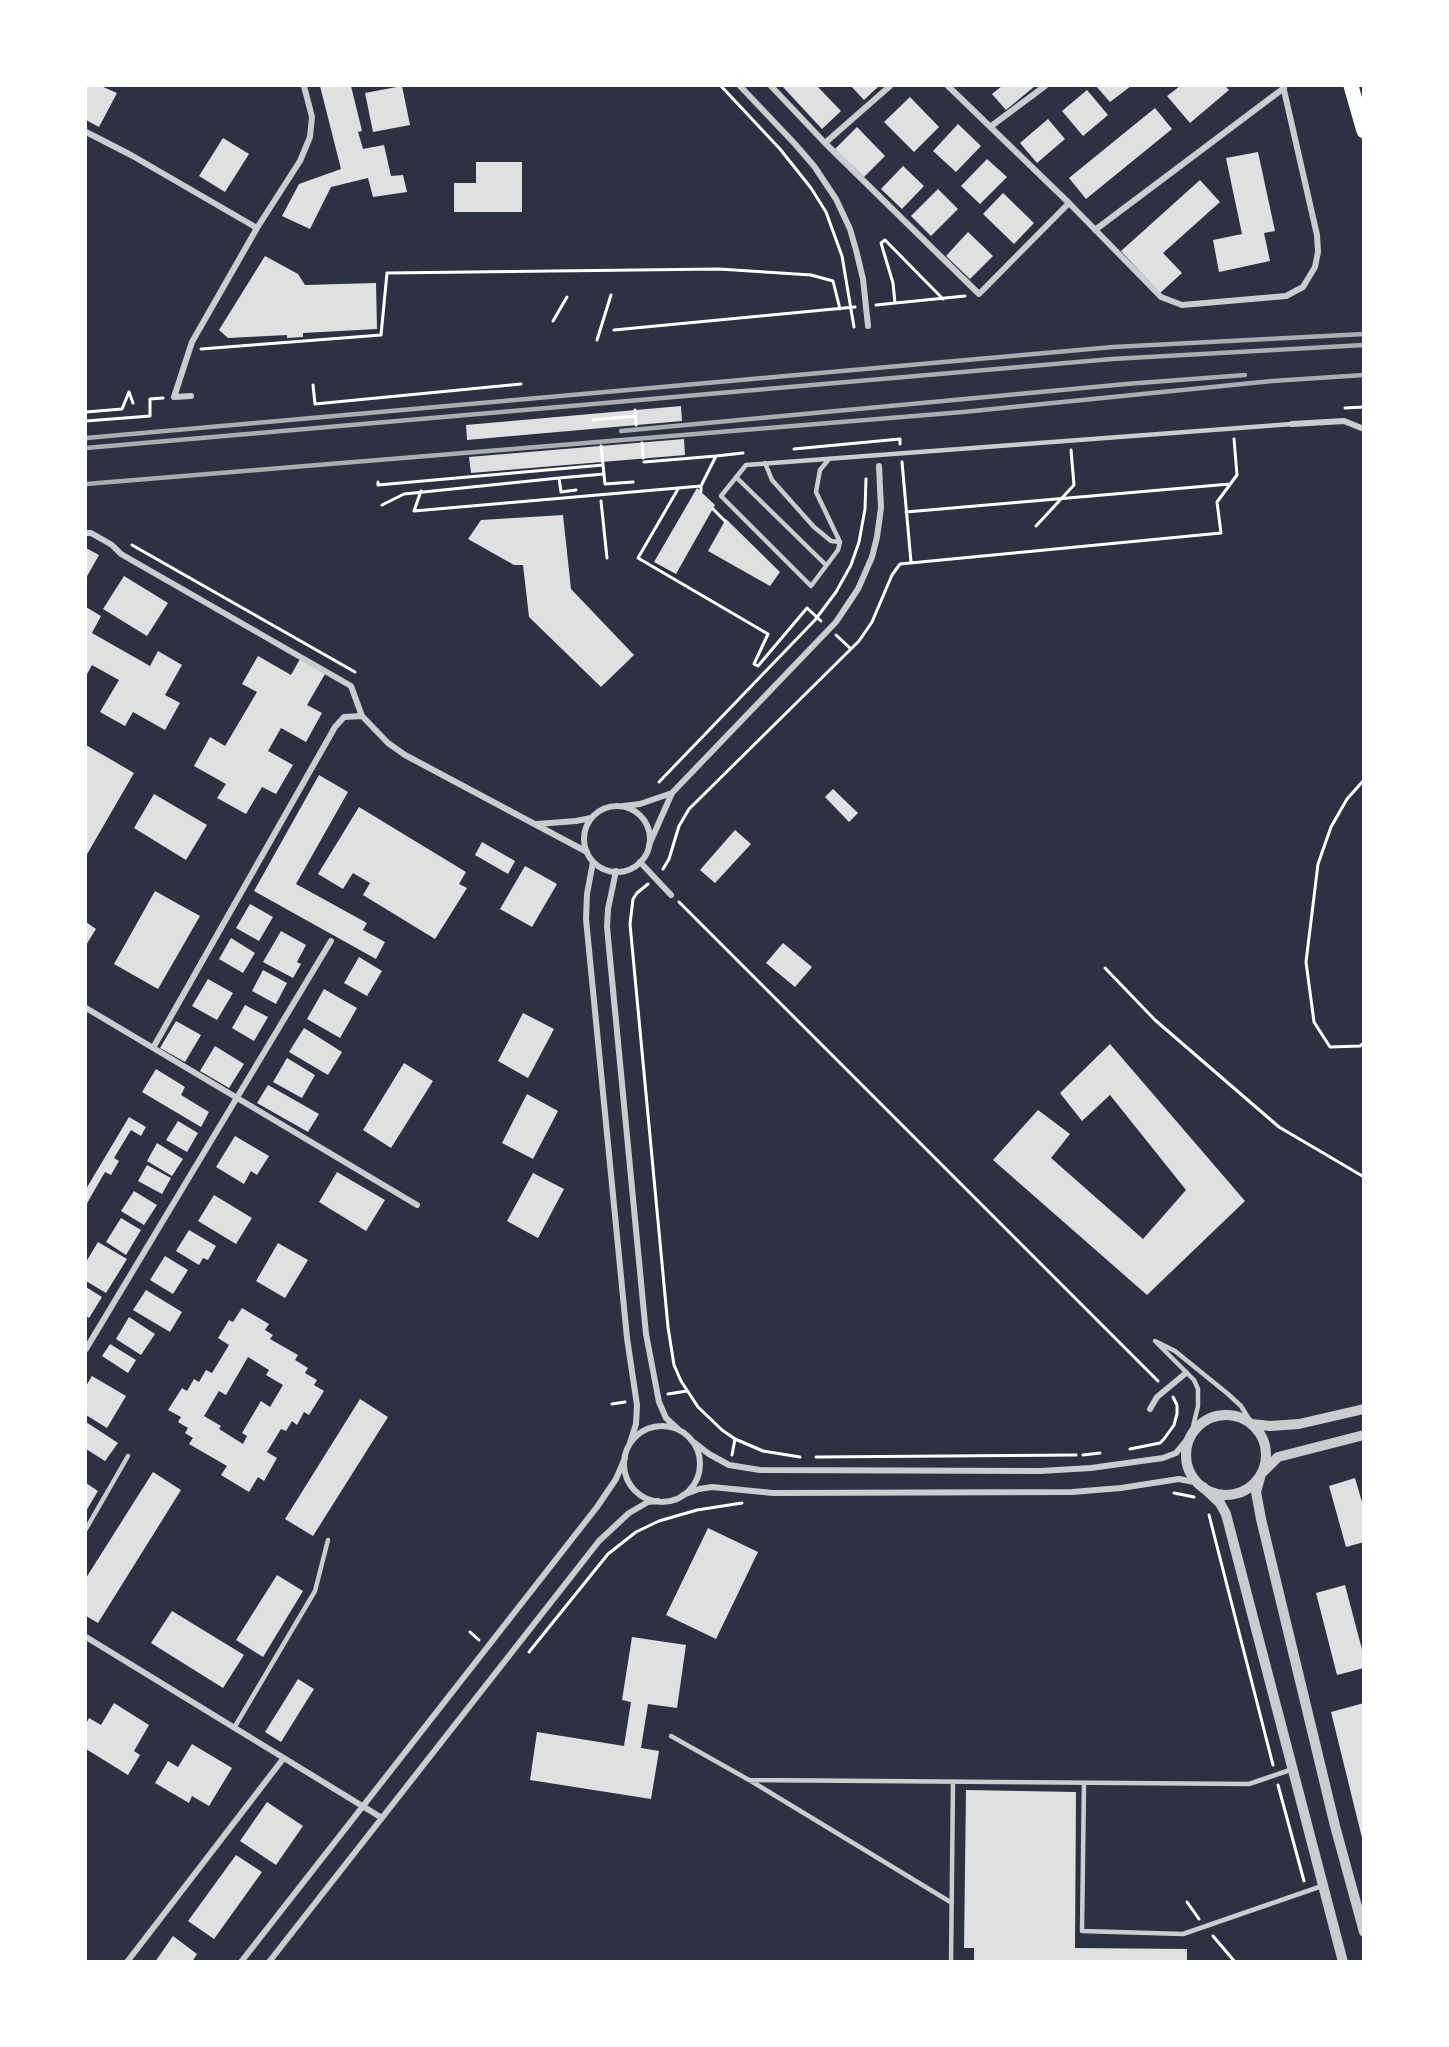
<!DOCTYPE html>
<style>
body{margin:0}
#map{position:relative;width:1449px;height:2047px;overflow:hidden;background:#2d3142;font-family:Lato,sans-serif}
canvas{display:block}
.frame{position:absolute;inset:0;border:87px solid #fff;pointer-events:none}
</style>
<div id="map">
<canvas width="1449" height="2047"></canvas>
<div class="frame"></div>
</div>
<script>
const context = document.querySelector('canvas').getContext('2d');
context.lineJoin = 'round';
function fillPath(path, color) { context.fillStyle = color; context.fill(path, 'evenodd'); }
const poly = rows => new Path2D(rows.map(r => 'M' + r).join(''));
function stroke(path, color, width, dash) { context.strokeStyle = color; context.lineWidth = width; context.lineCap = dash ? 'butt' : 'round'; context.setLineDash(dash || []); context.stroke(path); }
fillPath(poly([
 [86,86,101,86,117,93,99,127,86,120],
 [320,86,351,86,362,131,358,132,363,149,384,145,391,176,403,175,407,192,373,197,368,178,331,187,310,229,282,216,299,184,341,169],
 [402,86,410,125,373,132,365,93],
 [785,86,817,86,841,111,822,129,783,87],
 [851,86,879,86,864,100],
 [1002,86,1035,86,1006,110,992,94],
 [1096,86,1131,86,1110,102],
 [1180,86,1225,86,1229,90,1190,123,1167,96],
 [1087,90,1108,115,1083,136,1062,111],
 [910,97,939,127,914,152,884,122],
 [1155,108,1172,129,1086,199,1069,178],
 [1048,119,1065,139,1037,163,1020,143],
 [958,124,981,146,956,172,933,151],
 [857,127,885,156,864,177,835,149],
 [223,138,249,154,225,192,199,176],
 [1258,152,1275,231,1264,233,1270,261,1219,272,1213,240,1242,234,1226,158],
 [987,159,1007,177,980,204,961,186],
 [476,162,522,162,522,212,454,212,454,183,476,183],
 [903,166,924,186,902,209,881,189],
 [1200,180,1220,202,1163,253,1182,273,1160,293,1121,251],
 [938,189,958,209,931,236,911,216],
 [1003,193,1034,223,1014,244,983,214],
 [968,232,993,256,970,279,946,256],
 [265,256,298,274,305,285,376,283,377,329,303,333,303,337,287,338,287,335,228,338,219,330],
 [681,406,682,421,467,440,466,425],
 [684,439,685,455,471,473,469,457],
 [697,488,715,505,676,574,654,562],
 [563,515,571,589,634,655,601,687,529,617,523,565,514,565,468,539,481,520],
 [726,519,780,572,770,586,708,551],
 [86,548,99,555,86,578],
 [124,576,168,603,147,636,103,609],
 [86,607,101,616,92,633,150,666,158,651,182,665,165,695,180,703,165,730,133,712,125,726,100,712,119,680,92,665,86,676],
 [258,656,291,675,300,659,325,674,307,705,322,713,306,742,281,728,268,751,293,765,276,794,262,787,246,814,217,798,226,784,194,766,210,737,225,746,257,692,242,684],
 [86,745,134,773,86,856],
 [319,775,348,792,296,884,367,923,363,930,385,942,376,959,254,891],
 [833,789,858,813,849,822,825,797],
 [154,794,207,825,186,860,134,828],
 [359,807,466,872,459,884,467,888,435,939,363,895,370,883,353,873,343,889,318,874],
 [735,830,751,844,715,883,700,870],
 [482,842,515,861,508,874,475,855],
 [525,866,557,884,532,927,500,909],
 [155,891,200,916,158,989,114,964],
 [250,904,273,917,259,941,236,928],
 [86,922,96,929,86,945],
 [281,931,306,945,297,962,301,964,293,978,263,962],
 [231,938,255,953,243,973,219,959],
 [783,943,812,967,795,987,766,963],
 [359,957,382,971,367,996,344,983],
 [263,970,287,983,276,1004,252,991],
 [208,979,233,993,217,1020,192,1006],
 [324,989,357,1008,340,1038,307,1019],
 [245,1005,268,1017,254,1041,232,1028],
 [523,1013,554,1029,528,1078,498,1061],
 [176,1021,201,1035,185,1062,160,1048],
 [304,1028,342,1052,328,1075,289,1052],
 [1110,1044,1245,1201,1147,1295,993,1160,1038,1110,1070,1134,1051,1158,1143,1239,1186,1190,1110,1095,1082,1121,1060,1093],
 [215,1046,244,1064,229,1088,200,1071],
 [287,1058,315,1075,302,1098,273,1082],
 [404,1063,433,1081,391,1148,363,1130],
 [156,1069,185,1087,181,1095,209,1112,201,1127,142,1092],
 [268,1085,319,1114,308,1132,257,1103],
 [527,1094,558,1111,533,1159,502,1143],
 [129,1117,146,1127,141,1136,131,1130,114,1158,119,1161,111,1175,105,1172,86,1205,86,1189],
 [178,1121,198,1133,187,1152,166,1140],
 [235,1136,269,1156,257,1175,251,1171,244,1184,216,1167],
 [157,1143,183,1159,172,1176,147,1161],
 [147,1165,171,1178,162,1194,138,1181],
 [337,1172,385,1200,366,1231,319,1202],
 [533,1173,564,1189,538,1238,507,1221],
 [134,1191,157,1205,144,1225,121,1211],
 [214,1195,252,1218,236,1244,198,1221],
 [121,1218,141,1230,126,1255,106,1242],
 [189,1230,216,1246,208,1260,203,1258,199,1265,176,1251],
 [98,1242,127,1259,106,1293,86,1281,86,1262],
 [278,1243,308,1260,285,1298,256,1281],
 [165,1256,188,1270,173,1294,150,1280],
 [86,1287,102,1297,89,1318,86,1316],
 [146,1290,182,1312,170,1332,133,1310],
 [242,1308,269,1324,265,1330,273,1335,270,1339,298,1355,295,1360,308,1368,305,1373,317,1380,314,1385,324,1391,309,1415,304,1412,297,1425,292,1421,286,1431,281,1429,267,1452,277,1458,264,1481,258,1477,249,1492,221,1475,227,1466,189,1444,193,1438,185,1433,188,1428,178,1422,181,1417,168,1410,182,1388,187,1391,194,1379,199,1382,206,1370,212,1373,229,1345,218,1338,229,1320,233,1322],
 [248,1357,269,1370,266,1375,283,1385,270,1407,261,1401,242,1433,247,1436,243,1444,219,1429,221,1426,204,1416,219,1391,226,1395],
 [129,1317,155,1334,141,1355,116,1339],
 [110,1344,136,1360,128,1373,102,1356],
 [92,1376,126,1396,107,1428,86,1415,86,1386],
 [360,1399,388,1417,313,1536,285,1519],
 [86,1422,118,1443,105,1461,86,1449],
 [153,1472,181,1490,98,1623,86,1616,86,1578],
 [1355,1478,1364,1509,1364,1542,1346,1547,1329,1486],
 [86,1483,98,1491,86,1511],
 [708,1528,758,1552,716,1639,666,1615],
 [277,1575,303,1591,263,1657,236,1640],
 [1345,1585,1364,1657,1364,1668,1337,1675,1316,1593],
 [172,1611,244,1655,223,1688,151,1643],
 [632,1637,686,1645,677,1708,648,1704,641,1748,659,1751,651,1799,530,1780,537,1732,624,1746,631,1702,622,1700],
 [298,1679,314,1689,281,1742,265,1732],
 [114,1703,149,1725,134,1751,140,1755,128,1775,86,1749,86,1724,89,1718,101,1725],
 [1364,1703,1364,1842,1363,1842,1331,1712],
 [192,1744,232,1768,209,1806,192,1796,189,1803,155,1783,168,1761,178,1767],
 [966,1790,1076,1792,1075,1948,1187,1949,1187,1962,974,1962,974,1948,964,1948],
 [267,1802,303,1826,276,1865,240,1841],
 [236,1855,262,1872,214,1939,188,1921],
 [173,1936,197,1954,192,1962,155,1962]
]), '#e0e0e3');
stroke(poly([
 [721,86,780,149,811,188,826,212,842,256,854,327],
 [895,303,893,283,881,243,885,240,943,299],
 [876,305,965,296],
 [553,321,567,297],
 [614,330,855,307],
 [597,340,611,295],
 [201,349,381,335,387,273,719,269,811,275,833,281,840,309],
 [313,385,315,404,521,384],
 [1345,408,1364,407],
 [635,410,636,425],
 [86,412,122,409,129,392,133,403],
 [593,420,635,416],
 [86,421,150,416,150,399,163,398],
 [642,443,643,458],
 [601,446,605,484,633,482],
 [794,449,900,439,900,444],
 [716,456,743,453],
 [644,462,716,456,701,486,701,491],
 [902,462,911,562],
 [559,478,604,474],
 [378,482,378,485,603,465],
 [678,489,638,558,768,634,754,664,758,666,807,608,821,621],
 [421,491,414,511,701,486],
 [601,501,607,558],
 [382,505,404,494,559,478,561,492,576,490],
 [713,509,725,521],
 [906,512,1230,484],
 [1036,526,1074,485,1071,450],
 [132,545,355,672],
 [836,635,851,649],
 [1364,780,1347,799,1331,827,1318,864,1306,962,1314,1022,1330,1047,1360,1046,1364,1043],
 [659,782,815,620,836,592,851,565,859,542,865,509,866,479],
 [663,869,669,859,679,826,689,809,859,641,872,622,892,575,900,564,1221,533,1217,502,1237,475,1234,439],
 [648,884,637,893,633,899,630,924,668,1327,674,1365,681,1381,698,1407,722,1430,735,1439,763,1451,800,1457],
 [679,902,1158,1381],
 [1105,968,1155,1020,1279,1127,1364,1177],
 [668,1394,687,1391],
 [612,1404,625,1402],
 [1130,1449,1160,1443,1164,1439,1174,1425,1177,1414,1177,1405,1173,1397],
 [732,1455,735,1439],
 [1083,1455,1100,1453],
 [816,1457,1076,1455],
 [1174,1493,1194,1497],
 [1209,1515,1273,1765],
 [470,1632,479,1640],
 [529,1652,608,1554,636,1532,659,1521,697,1510,742,1503],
 [1278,1785,1304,1881],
 [1187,1902,1199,1919],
 [1213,1936,1235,1962]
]), '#fff', 3);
stroke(poly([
 [829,459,820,470,816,492,840,542,838,550,811,586,721,496,746,465,1292,424],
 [765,463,772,480,814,527,831,541,840,542],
 [736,477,826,565],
 [1155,1341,1175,1351,1228,1394,1241,1406,1252,1424],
 [1157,1343,1194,1380,1198,1389,1198,1406,1191,1435],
 [86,1529,128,1456],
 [234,1728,315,1591,328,1540],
 [671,1736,749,1780,1249,1784,1293,1769],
 [751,1781,952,1903],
 [1084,1783,1082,1931,1183,1934,1322,1886],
 [951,1962,953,1782]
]), '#caccd0', 4.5);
stroke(poly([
 [740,86,795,144,814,166,836,199,850,229,856,250,863,279,868,326],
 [771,86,825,143,979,294,1069,203],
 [948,86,1069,203,1161,297,1182,305,1286,296,1303,287,1315,267,1318,252,1317,235,1283,86],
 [990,127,1045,86],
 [86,132,131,155,257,228],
 [825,143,890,86],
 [1095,230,1284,88],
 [191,396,174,397,192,342,257,228,300,161,310,137,312,117,304,86],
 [1292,424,1344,421,1364,429],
 [86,533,91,533,112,545,121,554,351,686,362,716,388,743,405,755,587,852],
 [623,806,640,804,672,793],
 '584 839a33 33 0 1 1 66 0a33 33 0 1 1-66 0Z',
 [537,824,576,821,591,818],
 [649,845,672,793,836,622,858,589,872,557,877,537,881,508,879,466],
 [593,862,587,894,586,919,627,1338,637,1405,636,1424,630,1443],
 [640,862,671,895],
 [616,871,608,909,607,927,646,1334,659,1402,666,1418,679,1430],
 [86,1008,417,1205],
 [153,1048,335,727,344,717,362,716],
 [86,1349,331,941],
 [1150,1409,1157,1397,1186,1373],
 '624 1464a38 38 0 1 1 76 0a38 38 0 1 1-76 0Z',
 [692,1441,709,1454,729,1465,760,1470,1040,1471,1091,1468,1163,1458,1176,1453,1191,1435],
 [683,1495,699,1489,712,1487,773,1493,1072,1492,1121,1488,1179,1479,1194,1482,1203,1487],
 [86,1637,382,1818],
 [127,1962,283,1759],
 [241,1962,597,1507,616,1479,625,1458],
 [269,1962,599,1541,629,1513,648,1502,658,1501]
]), '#caccd0', 6);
stroke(poly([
 '1186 1455a40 40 0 1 1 80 0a40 40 0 1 1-80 0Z',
 [1252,1424,1270,1426,1299,1424,1364,1409],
 [1364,1435,1278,1457,1261,1474,1256,1492,1261,1519,1335,1826,1364,1932],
 [1203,1487,1220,1503,1226,1514,1343,1962]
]), '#caccd0', 10);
stroke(poly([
 [1351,86,1364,131]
]), '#fff', 15);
stroke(poly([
 [621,431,1126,384,1245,375],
 [86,438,1113,347,1364,334],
 [86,448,1112,359,1364,345],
 [86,484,963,412,1272,381,1364,375]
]), '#abadb3', 4.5);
</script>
